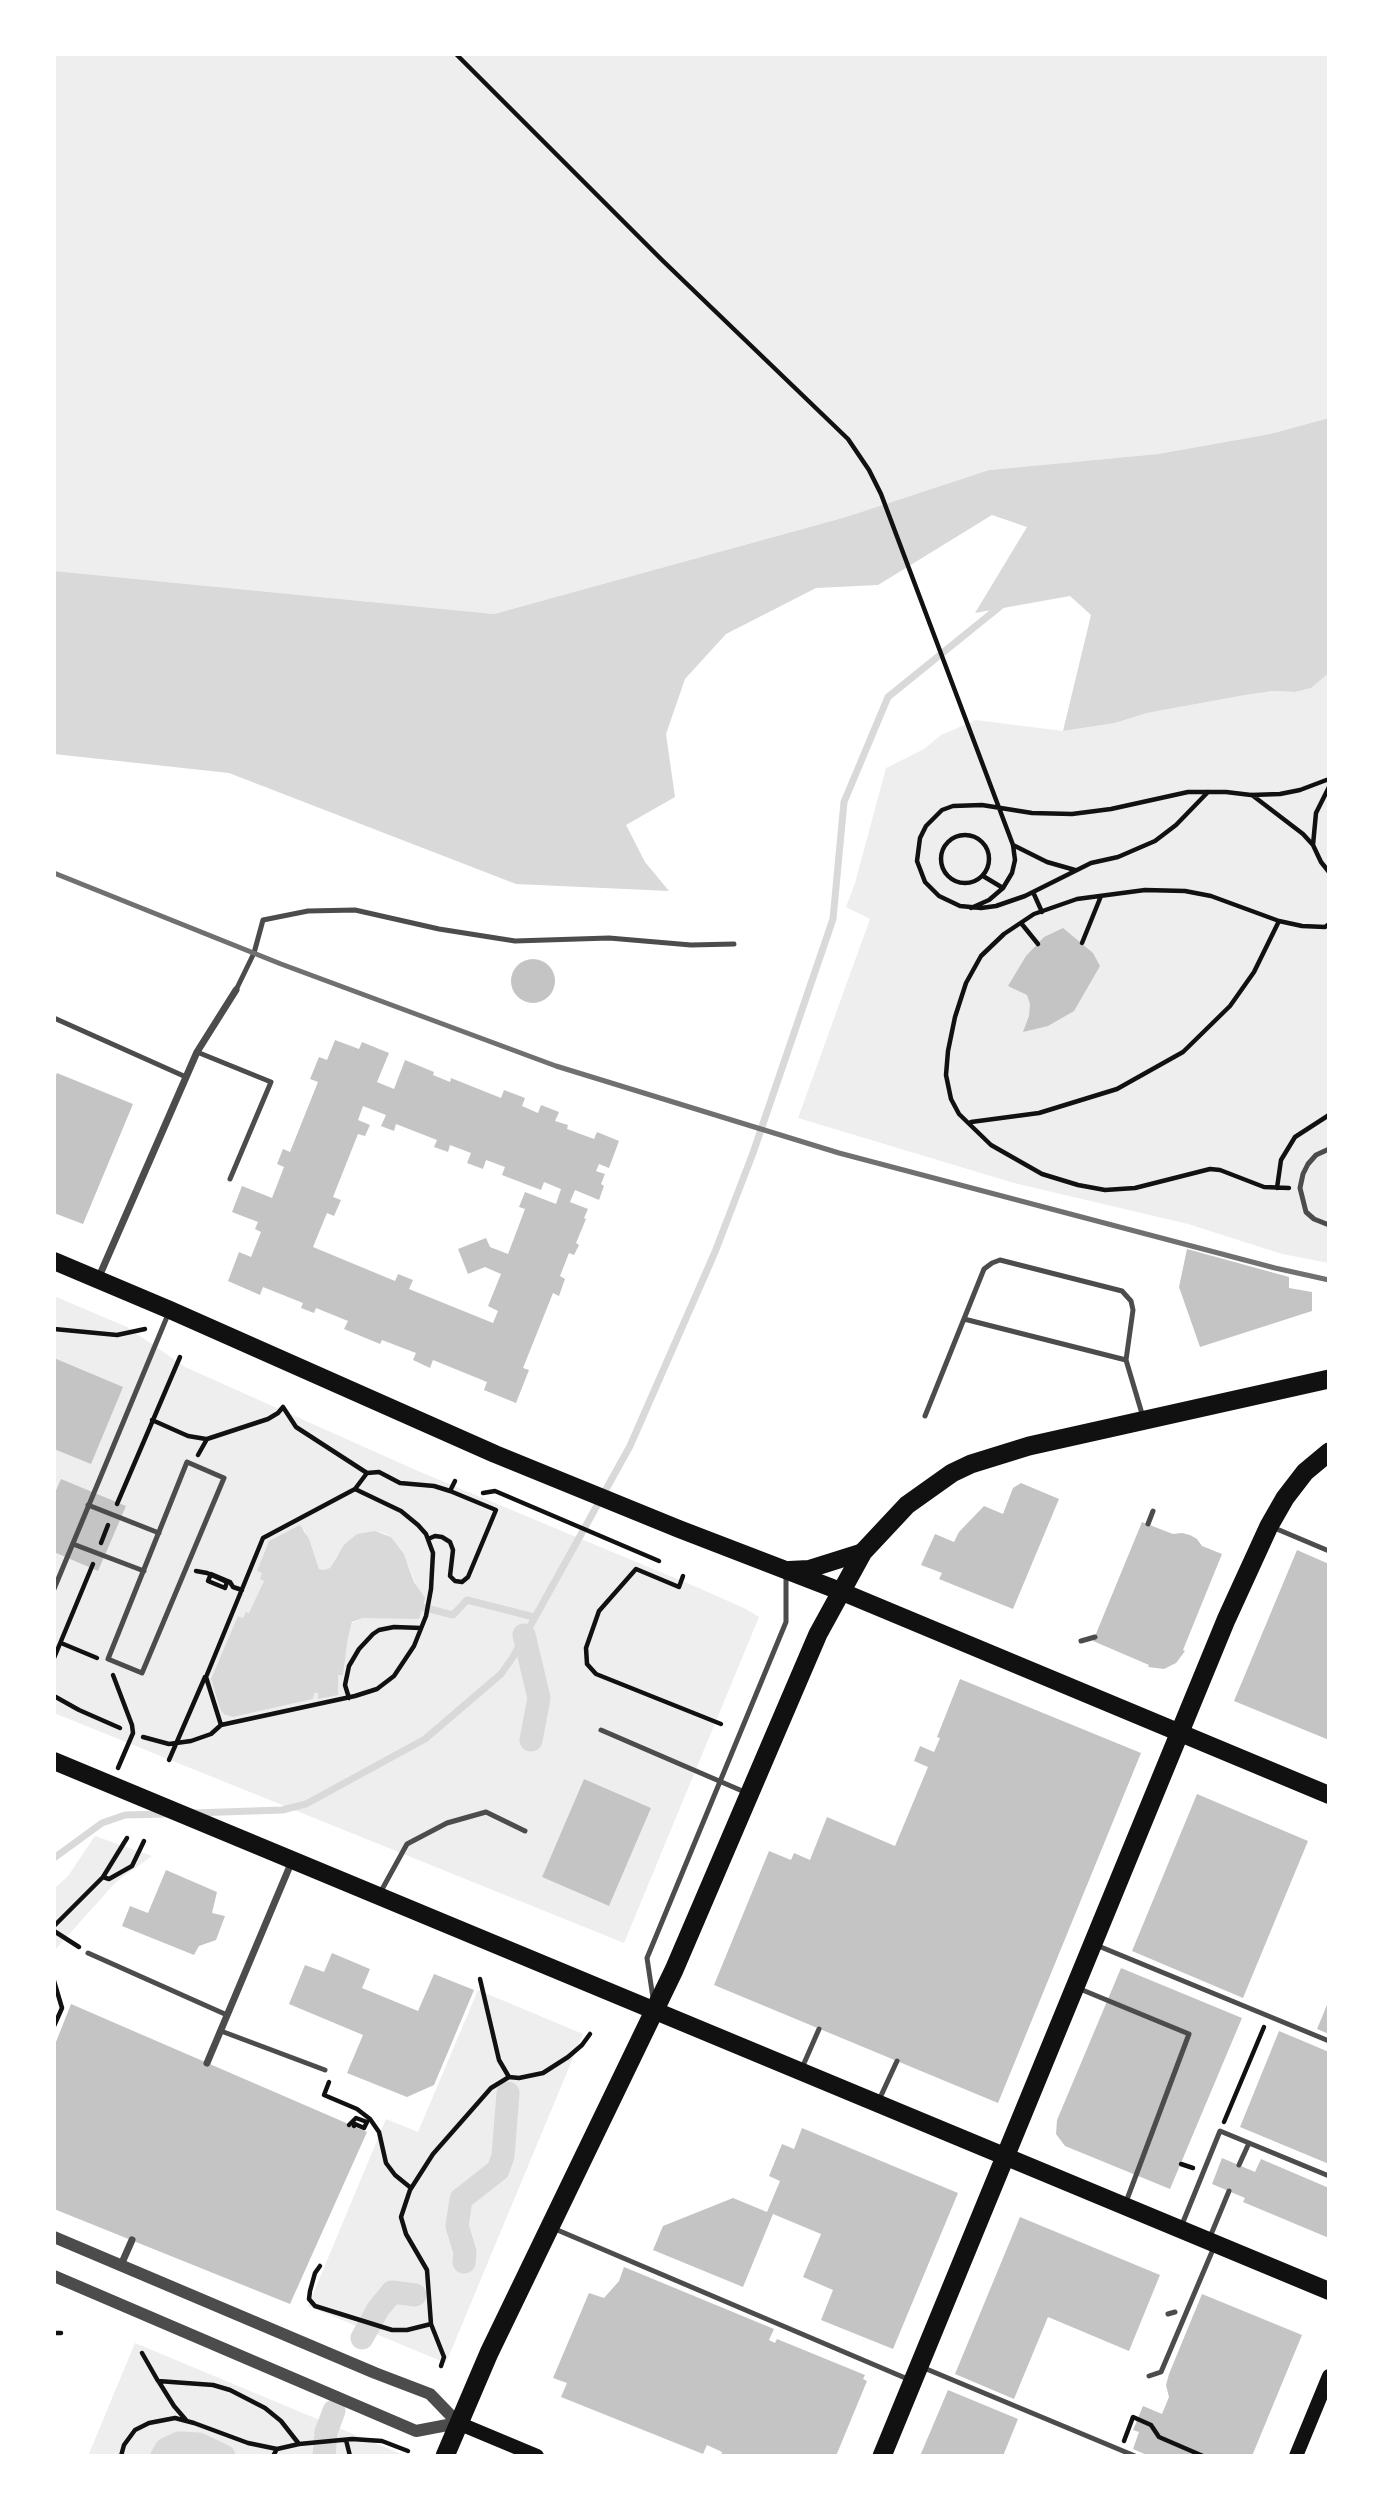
<!DOCTYPE html>
<style>
body{margin:0}
#map{position:relative;width:1383px;height:2510px;overflow:hidden;background:#fff;font-family:"PT Sans",sans-serif}
canvas{display:block}
.frame{position:absolute;inset:0;border:56px solid #fff;pointer-events:none}
</style>
<div id="map">
<canvas width="1383" height="2510"></canvas>
<div class="frame"></div>
</div>
<script>
const context = document.querySelector('canvas').getContext('2d');
context.lineJoin = 'round';
function fillPath(path, color) { context.fillStyle = color; context.fill(path, 'evenodd'); }
const poly = rows => new Path2D(rows.map(r => 'M' + r).join(''));
function stroke(path, color, width, dash) { context.strokeStyle = color; context.lineWidth = width; context.lineCap = dash ? 'butt' : 'round'; context.setLineDash(dash || []); context.stroke(path); }
fillPath(poly([
 [54,54,1329,54,1329,418,1270,434,1158,454,989,470,846,517,494,614,54,571],
 [1329,673,1329,1263,1282,1254,1188,1224,1014,1183,798,1118,870,919,846,907,855,883,886,768,924,749,941,735,976,720,1063,731,1115,723,1147,713,1245,695,1273,691,1295,692,1311,688],
 [54,1296,127,1327,185,1367,418,1471,694,1586,746,1609,759,1617,624,1943,54,1713],
 [304,1529,319,1569,323,1570,330,1568,337,1555,375,1531,384,1533,391,1537,404,1554,418,1590,372,1617,363,1618,352,1623,348,1638,343,1675,338,1675,318,1699,318,1693,313,1693,313,1699,233,1717,225,1715,221,1711,238,1616,243,1618,249,1613,264,1581,262,1573],
 [584,1779,651,1808,609,1906,542,1877],
 [95,1836,152,1856,116,1882,54,1951,54,1889,68,1876],
 [478,1990,583,2034,446,2363,308,2306,386,2119,418,2132],
 [135,2343,406,2456,88,2456]
]), '#eee');
fillPath(poly([
 [1329,418,1329,673,1311,688,1295,692,1273,691,1245,695,1147,713,1115,723,1063,731,1091,615,1070,596,975,613,1027,527,992,515,878,585,816,588,726,634,685,679,666,734,675,797,626,825,645,862,669,891,516,884,229,773,54,754,54,571,494,614,846,517,989,470,1158,454,1270,434],
 [300,1525,309,1539,319,1569,323,1570,330,1568,344,1545,357,1534,375,1531,391,1537,404,1554,414,1582,425,1598,419,1619,363,1618,352,1622,348,1638,343,1675,338,1675,338,1695,318,1699,318,1693,314,1693,313,1699,233,1717,225,1715,221,1711,211,1679,238,1616,243,1618,246,1612,249,1613,262,1585,264,1581,260,1579,262,1573,257,1571,269,1541]
]), '#d9d9d9');
stroke(poly([
 [422,1607,453,1615,467,1600,534,1617],
 [193,1813,282,1810,306,1804,425,1739,501,1674,513,1657,630,1446,715,1252,753,1153,833,919,844,802,888,697,1003,604],
 [54,1858,102,1823,125,1815,167,1814]
]), '#d9d9d9', 7);
stroke(poly([
 [524,1635,539,1698,531,1740],
 [464,2262,465,2252,457,2226,461,2199,498,2170,503,2156,508,2093],
 [362,2338,378,2309,392,2292,415,2295],
 [162,2456,166,2449,179,2443,199,2444,224,2456],
 [324,2456,326,2432,334,2411]
]), '#d9d9d9', 23);
fillPath(poly([
 [1063,928,1093,953,1100,966,1074,1011,1048,1026,1023,1032,1029,1016,1030,1004,1027,995,1008,986,1026,956,1044,937],
 '511 981a22 22 0 1 1 44 0a22 22 0 1 1-44 0Z',
 [335,1040,359,1049,362,1042,389,1053,377,1082,394,1089,405,1060,434,1072,433,1075,450,1082,451,1078,501,1098,504,1090,525,1098,522,1106,538,1113,541,1105,559,1112,555,1121,568,1125,567,1129,594,1139,597,1132,619,1141,609,1168,599,1164,596,1171,605,1174,601,1184,604,1186,599,1200,575,1190,570,1202,588,1209,584,1218,586,1219,576,1243,579,1245,574,1255,569,1253,560,1276,565,1279,559,1296,553,1293,523,1368,529,1370,516,1403,484,1390,487,1382,433,1360,430,1368,413,1360,416,1353,382,1340,380,1344,344,1329,348,1321,316,1308,314,1313,301,1308,303,1303,263,1287,260,1295,228,1281,239,1252,251,1257,261,1232,255,1229,258,1222,232,1212,242,1186,272,1198,284,1167,277,1164,283,1149,290,1152,318,1082,310,1079,319,1057,327,1060],
 [363,1106,386,1115,381,1126,394,1131,396,1124,437,1140,434,1147,448,1152,450,1145,471,1153,467,1163,483,1169,486,1160,505,1167,502,1175,541,1190,544,1182,561,1189,556,1204,525,1192,519,1207,525,1209,508,1254,490,1247,486,1238,458,1249,468,1274,485,1267,501,1274,488,1306,498,1311,493,1323,409,1289,413,1280,398,1274,395,1281,313,1247,327,1213,334,1216,341,1200,333,1197,358,1134,365,1136,370,1125,358,1120],
 [57,1073,133,1104,83,1224,54,1213,54,1079],
 [1187,1249,1289,1277,1289,1288,1312,1292,1312,1311,1200,1347,1179,1287],
 [54,1358,123,1387,91,1464,54,1449],
 [61,1479,126,1506,98,1571,54,1552,54,1495],
 [1021,1483,1059,1499,1013,1609,939,1579,942,1573,921,1565,935,1534,954,1542,959,1532,984,1506,1003,1514,1013,1488],
 [1142,1522,1173,1534,1182,1533,1190,1535,1197,1539,1202,1546,1222,1554,1183,1650,1185,1651,1176,1663,1164,1669,1148,1667,1149,1665,1093,1641],
 [1297,1550,1329,1564,1329,1740,1234,1701],
 [960,1679,1141,1753,998,2103,714,1985,769,1851,791,1860,794,1853,810,1860,827,1817,895,1846,928,1767,914,1761,920,1746,934,1752,940,1738,937,1737],
 [584,1779,651,1808,609,1906,542,1877],
 [1197,1794,1308,1841,1243,1998,1132,1951],
 [166,1870,217,1892,212,1913,225,1916,216,1940,199,1946,194,1955,122,1926,130,1906,148,1913],
 [332,1953,370,1969,362,1988,418,2011,434,1974,474,1990,434,2085,407,2097,347,2073,363,2035,289,2004,305,1965,324,1972],
 [1121,1968,1242,2018,1170,2189,1065,2146,1056,2134,1057,2120],
 [1329,2000,1329,2034,1317,2029],
 [71,2004,367,2132,290,2304,54,2209,54,2047],
 [1279,2031,1329,2052,1329,2164,1240,2127],
 [802,2128,958,2193,893,2349,821,2320,833,2290,803,2277,821,2234,773,2214,743,2287,653,2250,663,2226,733,2198,767,2212,780,2181,769,2176,782,2144,794,2149],
 [1222,2158,1255,2172,1261,2159,1329,2188,1329,2238,1243,2202,1245,2198,1212,2184],
 [1020,2217,1160,2275,1129,2351,1048,2317,1014,2399,955,2374],
 [624,2267,774,2329,769,2340,775,2343,777,2339,865,2375,863,2379,867,2381,836,2456,721,2456,722,2452,707,2445,703,2454,561,2397,567,2383,553,2378,589,2293,604,2298,619,2281],
 [1202,2294,1302,2335,1252,2456,1149,2456,1133,2449,1139,2432,1133,2430,1143,2406,1162,2414,1169,2397,1166,2385,1169,2374],
 [948,2390,1018,2419,1003,2456,920,2456]
]), '#c4c4c4');
stroke(poly([
 [456,54,662,260,848,439,869,470,881,494,1013,845,1015,860,1012,873,1003,888,989,900,971,908],
 [1208,792,1176,825,1155,841,1118,857,1091,863,1025,896,996,906,981,908,960,906,939,896,925,882,917,861,920,838,926,826,942,810,953,806,982,805,1032,813,1072,814,1111,809,1188,792,1226,792,1251,795,1280,794,1300,790,1329,779],
 [1252,795,1303,834,1313,845,1321,862,1329,872],
 '941 859a24 24 0 1 1 48 0a24 24 0 1 1-48 0Z',
 [1013,845,1047,862,1075,870],
 [1313,845,1316,813,1329,787],
 [983,876,1003,888],
 [1033,892,1042,912],
 [1021,923,1038,944],
 [1082,943,1101,896],
 [971,1122,1039,1113,1117,1089,1183,1052,1230,1006,1254,972,1279,921],
 [1277,1188,1281,1160,1295,1137,1329,1115],
 [1289,1188,1264,1187,1220,1170,1210,1169,1135,1188,1105,1190,1078,1185,1042,1174,991,1145,959,1114,951,1099,946,1075,948,1051,955,1017,966,983,981,956,1004,934,1034,914,1077,899,1145,890,1185,891,1211,896,1279,921,1302,926,1325,927,1329,924],
 [54,1329,117,1335,145,1329],
 [152,1420,188,1436,206,1439],
 [198,1455,207,1439,268,1419,278,1413,283,1407,296,1427,367,1473],
 [483,1493,495,1491,659,1561],
 [117,1504,180,1357],
 [428,1539,435,1536,442,1537,450,1542,453,1550,450,1576,455,1581,462,1582,468,1577,496,1510,450,1491],
 [101,1543,108,1525],
 [196,1571,207,1573,227,1582,225,1588,208,1581,211,1574,230,1582,233,1587,242,1590],
 [683,1576,679,1587,636,1569,599,1611,586,1648,587,1664,596,1674,721,1724],
 [61,1643,97,1658],
 [54,1658,93,1564],
 [113,1675,132,1725,133,1733,118,1768],
 [54,1696,79,1710,120,1728],
 [349,1698,345,1685,349,1666,359,1649,373,1634,379,1630,394,1627,421,1628],
 [221,1725,206,1677,263,1538,355,1489,367,1473,379,1472,400,1483,434,1486,450,1491,455,1481],
 [143,1737,169,1744,191,1741,211,1734,221,1725,355,1696,377,1689,394,1676,414,1646,426,1616,431,1589,433,1553,426,1534,418,1525,401,1511,355,1489],
 [169,1760,205,1677],
 [127,1838,103,1877,109,1879,132,1866,144,1841],
 [54,1926,103,1877],
 [54,1931,79,1947],
 [480,1979,499,2060,509,2077],
 [54,1981,62,2008,54,2026],
 [329,2082,324,2095,357,2109,370,2119,379,2132,386,2163,395,2175,411,2188],
 [1224,2122,1264,2027],
 [349,2125,356,2118,367,2122,364,2128,355,2124,354,2126],
 [1181,2164,1193,2168],
 [320,2266,315,2273,310,2291,309,2299,315,2306,392,2330,407,2330,431,2324],
 [54,2333,61,2333],
 [142,2353,158,2381,213,2385,230,2390,265,2408,281,2421,299,2444],
 [441,2366,444,2357,431,2324,427,2270,406,2234,401,2217,410,2190,433,2154,491,2088,509,2077,519,2078,543,2073,568,2057,582,2045,590,2034],
 [159,2382,174,2406,186,2420],
 [346,2440,350,2456],
 [1124,2441,1133,2417,1151,2425,1159,2437,1203,2456],
 [121,2456,124,2445,135,2430,149,2423,175,2418,194,2423,248,2443,277,2449,299,2444,352,2439,382,2441,408,2451],
 [273,2456,277,2449]
]), '#111', 4.5);
stroke(poly([
 [236,990,254,953,263,920,308,911,355,910,439,929,515,941,609,938,691,945,734,944],
 [54,1018,186,1077],
 [197,1052,271,1082,230,1179],
 [1329,1149,1316,1155,1308,1164,1303,1174,1300,1188,1306,1212,1314,1219,1329,1225],
 [964,1319,1126,1360],
 [925,1416,984,1269,992,1263,1000,1260,1122,1291,1131,1301,1133,1310,1126,1360,1143,1417],
 [187,1462,224,1478,142,1673,108,1659,187,1462],
 [88,1505,159,1533],
 [1148,1524,1153,1511],
 [1272,1527,1329,1551],
 [73,1544,144,1571],
 [54,1589,169,1312],
 [1081,1641,1095,1637],
 [601,1730,747,1793],
 [380,1893,407,1844,447,1823,486,1812,525,1831],
 [1096,1945,1329,2041],
 [88,1953,227,2015],
 [1080,1989,1189,2034,1126,2202],
 [653,1998,647,1958,786,1622,786,1573],
 [221,2031,325,2070],
 [802,2068,819,2029],
 [879,2100,897,2061],
 [1239,2165,1249,2143],
 [1181,2227,1220,2131,1329,2176],
 [555,2229,910,2380],
 [1210,2237,1229,2191],
 [1168,2314,1175,2312],
 [924,2368,1135,2456],
 [1149,2376,1161,2372,1214,2247]
]), '#4c4c4c', 5);
stroke(poly([
 [98,1279,197,1052,236,990],
 [207,2063,292,1861],
 [121,2265,132,2240]
]), '#4c4c4c', 7);
stroke(poly([
 [54,2237,375,2373,430,2394,458,2423],
 [54,2276,416,2431,458,2423]
]), '#4c4c4c', 12);
stroke(poly([
 [458,2423,537,2456],
 [1296,2456,1329,2376]
]), '#111', 14);
stroke(poly([
 [54,1261,170,1310,495,1454,679,1529,840,1591,1329,1795],
 [789,1570,809,1569,863,1552],
 [54,1761,1329,2291]
]), '#111', 18);
stroke(poly([
 [445,2456,489,2353,674,1970,818,1634,863,1552,907,1505,952,1473,971,1464,1029,1446,1329,1379],
 [882,2456,1226,1620,1269,1526,1285,1498,1305,1472,1329,1452]
]), '#111', 19);
stroke(poly([
 [54,873,281,964,556,1066,839,1153,1275,1268,1329,1280]
]), '#707070', 5);
</script>
